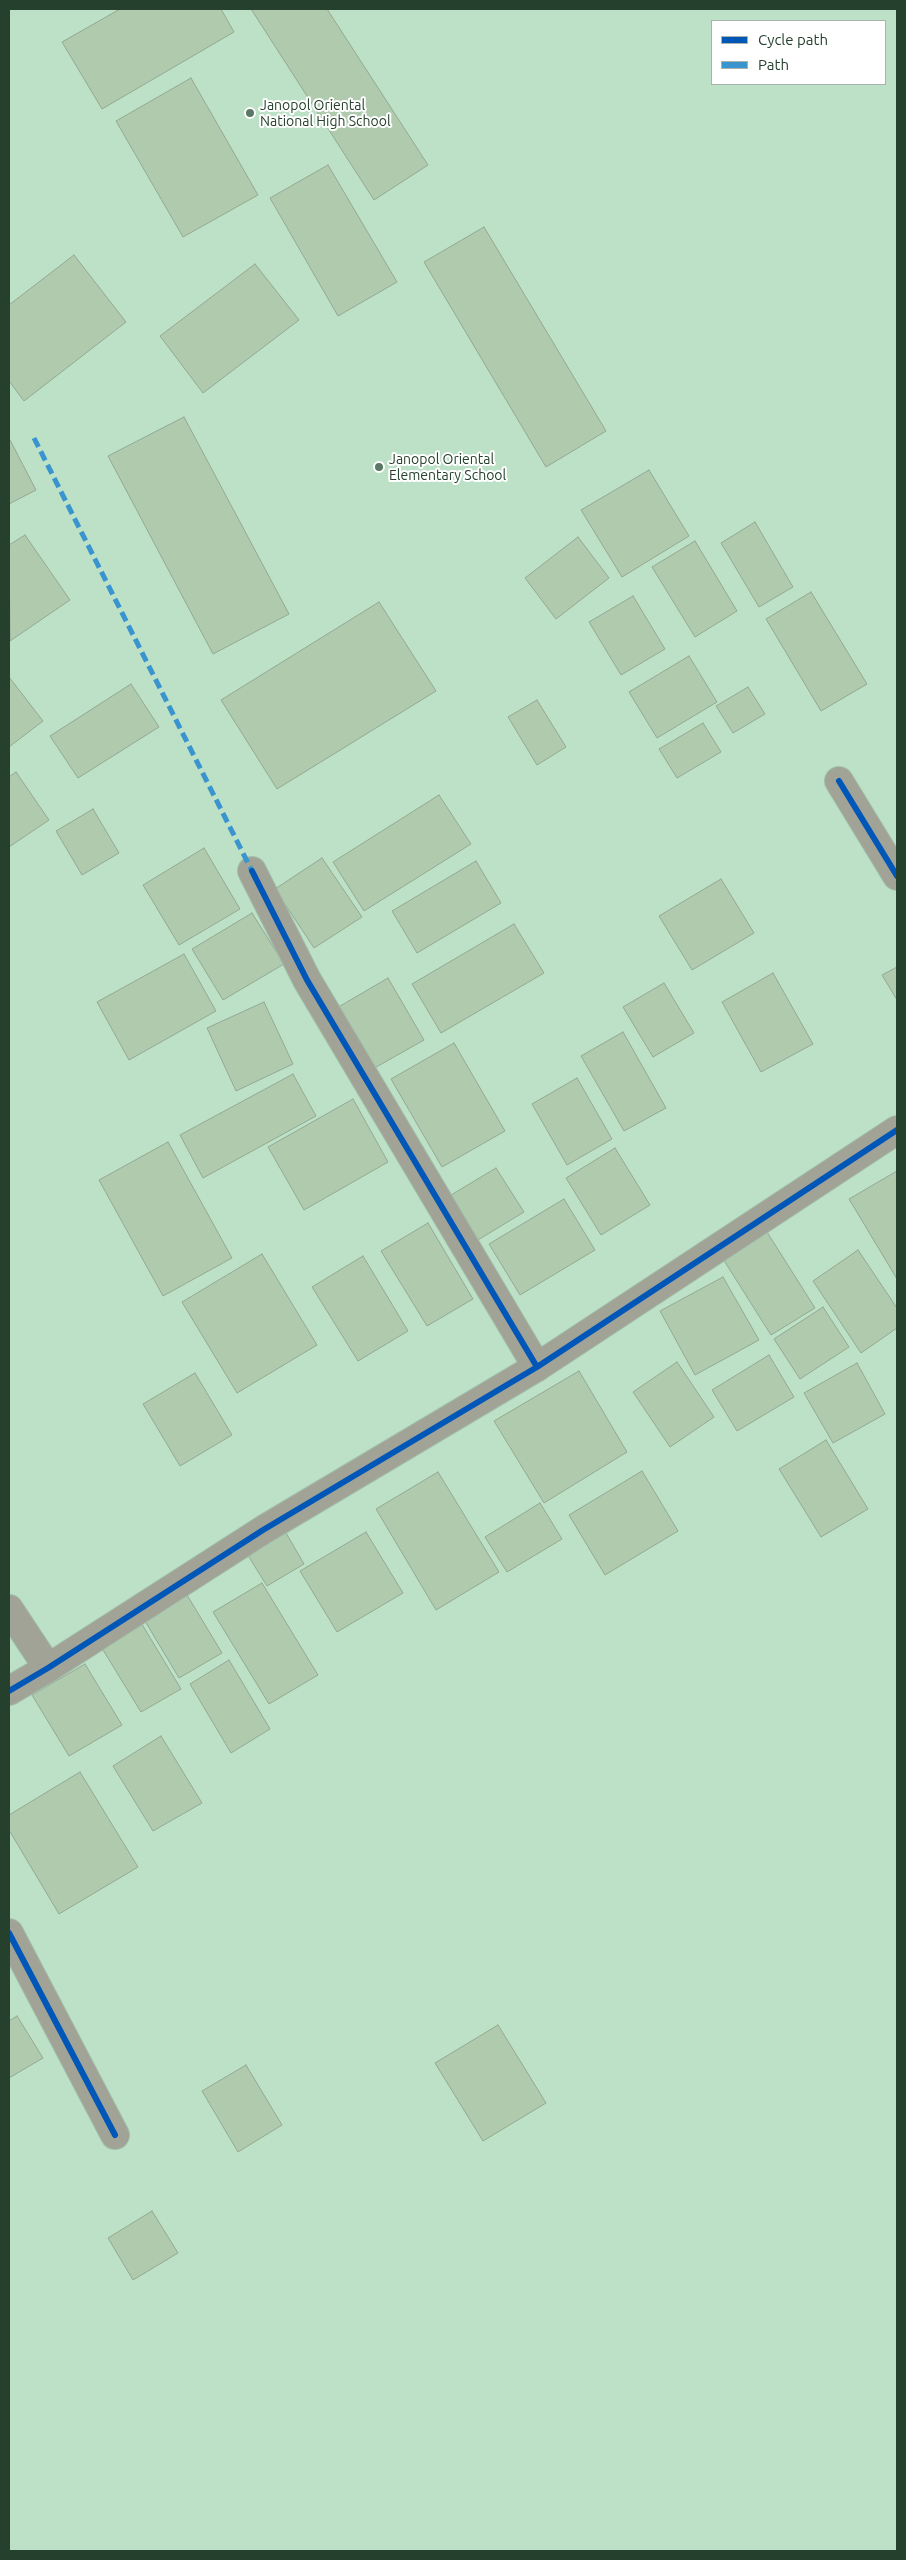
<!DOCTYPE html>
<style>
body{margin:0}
#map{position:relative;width:906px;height:2560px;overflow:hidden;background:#bde1c7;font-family:Ubuntu,sans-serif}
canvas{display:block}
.frame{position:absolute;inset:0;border:10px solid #25402d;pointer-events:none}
.legend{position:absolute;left:711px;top:20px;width:175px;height:65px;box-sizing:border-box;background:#fff;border:1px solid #a8b3ab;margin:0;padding:6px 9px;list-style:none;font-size:15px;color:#25402d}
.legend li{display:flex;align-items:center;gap:10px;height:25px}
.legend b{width:25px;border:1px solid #a8b3ab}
</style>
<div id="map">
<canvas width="906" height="2560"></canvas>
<div class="frame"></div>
<ul class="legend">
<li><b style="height:6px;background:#0057b8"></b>Cycle path</li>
<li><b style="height:6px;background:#3a94cd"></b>Path</li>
</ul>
</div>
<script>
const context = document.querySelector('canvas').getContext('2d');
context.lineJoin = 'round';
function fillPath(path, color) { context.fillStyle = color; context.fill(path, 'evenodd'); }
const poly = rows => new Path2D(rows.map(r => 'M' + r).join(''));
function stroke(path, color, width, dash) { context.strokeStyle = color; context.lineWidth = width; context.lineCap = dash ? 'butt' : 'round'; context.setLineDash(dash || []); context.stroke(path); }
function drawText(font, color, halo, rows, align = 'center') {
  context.font = font + ' Ubuntu,sans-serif'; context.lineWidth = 4; context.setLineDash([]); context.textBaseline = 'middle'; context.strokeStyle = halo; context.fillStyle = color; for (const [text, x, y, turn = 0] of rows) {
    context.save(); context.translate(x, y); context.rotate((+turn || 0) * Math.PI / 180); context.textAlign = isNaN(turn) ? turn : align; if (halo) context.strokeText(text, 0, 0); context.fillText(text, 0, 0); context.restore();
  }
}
const building = poly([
 [120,9,221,9,234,32,102,109,62,42,120,9],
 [251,9,327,9,428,165,374,200,251,9],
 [191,78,258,195,183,237,116,121,191,78],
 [328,165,397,282,338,316,270,198,328,165],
 [484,227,606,431,546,467,424,262,484,227],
 [74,255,126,322,24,401,9,381,9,305,74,255],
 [255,264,299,320,203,393,160,336,255,264],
 [184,417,289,614,213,654,108,456,184,417],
 [9,438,36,490,9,504,9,438],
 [649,470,689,536,622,577,581,510,649,470],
 [755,522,793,587,759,607,721,543,755,522],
 [25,535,70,600,10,641,9,545,25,535],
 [578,537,609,578,556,619,525,578,578,537],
 [695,541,737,611,695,637,652,567,695,541],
 [811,592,867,684,821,711,766,619,811,592],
 [633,596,665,649,621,675,589,622,633,596],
 [379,602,436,691,277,789,221,700,379,602],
 [689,656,717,702,657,738,629,692,689,656],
 [9,677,43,721,9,747,9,677],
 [131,684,159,727,78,778,50,736,131,684],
 [748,687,765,714,733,733,716,706,748,687],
 [537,700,566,747,537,765,508,717,537,700],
 [703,723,721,752,677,778,659,749,703,723],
 [16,772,49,820,9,847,9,777,16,772],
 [439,795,471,844,364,911,333,862,439,795],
 [93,809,119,853,82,875,56,831,93,809],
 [204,848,240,909,179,945,143,885,204,848],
 [322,858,362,917,314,948,275,889,322,858],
 [476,861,501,903,417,953,392,911,476,861],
 [721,879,754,933,692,970,659,916,721,879],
 [252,913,284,964,223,1000,192,949,252,913],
 [514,924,544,973,441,1033,412,984,514,924],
 [184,954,216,1011,129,1060,97,1002,184,954],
 [897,967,897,1000,882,975,897,967],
 [773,973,813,1044,761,1072,722,1002,773,973],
 [388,978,424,1040,371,1070,335,1009,388,978],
 [664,983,694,1033,653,1057,623,1007,664,983],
 [264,1002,293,1064,236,1091,207,1028,264,1002],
 [623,1032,666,1108,624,1131,581,1056,623,1032],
 [454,1043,505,1131,442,1167,391,1079,454,1043],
 [293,1074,316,1116,203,1178,180,1135,293,1074],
 [577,1078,612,1139,567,1165,532,1104,577,1078],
 [353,1099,388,1162,304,1210,268,1147,353,1099],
 [168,1142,232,1258,163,1296,99,1180,168,1142],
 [615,1148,650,1205,601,1235,566,1178,615,1148],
 [496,1168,524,1212,473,1243,446,1198,496,1168],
 [897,1171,897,1279,849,1199,897,1171],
 [564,1199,595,1250,520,1295,489,1244,564,1199],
 [428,1223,473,1299,427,1326,381,1251,428,1223],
 [767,1232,815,1308,771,1335,723,1259,767,1232],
 [858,1250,897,1308,897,1328,861,1353,813,1281,858,1250],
 [262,1254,317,1345,237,1393,182,1302,262,1254],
 [363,1256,408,1331,358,1361,312,1287,363,1256],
 [723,1277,759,1340,695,1375,660,1311,723,1277],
 [823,1307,849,1347,800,1379,774,1339,823,1307],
 [769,1355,794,1397,737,1431,712,1390,769,1355],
 [677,1362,714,1417,670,1447,633,1392,677,1362],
 [857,1363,885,1414,833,1443,804,1393,857,1363],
 [579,1371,627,1452,544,1503,494,1421,579,1371],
 [195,1373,232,1435,180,1466,143,1404,195,1373],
 [826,1440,868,1509,821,1537,779,1469,826,1440],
 [642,1471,678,1531,605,1575,569,1515,642,1471],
 [438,1472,499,1572,436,1610,376,1509,438,1472],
 [540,1503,562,1539,507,1572,485,1537,540,1503],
 [282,1526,304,1564,267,1586,244,1549,282,1526],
 [366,1532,403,1593,337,1632,300,1571,366,1532],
 [262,1583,318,1675,269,1704,213,1612,262,1583],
 [181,1585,222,1653,179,1678,139,1611,181,1585],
 [140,1621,181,1689,141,1712,100,1645,140,1621],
 [229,1660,270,1729,231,1753,190,1684,229,1660],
 [85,1664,122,1725,69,1756,32,1695,85,1664],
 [161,1736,202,1803,153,1831,113,1766,161,1736],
 [80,1772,138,1867,59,1914,9,1830,9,1815,80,1772],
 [17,2016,43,2058,9,2078,9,2021,17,2016],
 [498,2025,546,2103,483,2141,435,2063,498,2025],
 [246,2065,282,2125,238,2152,202,2091,246,2065],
 [152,2211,178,2253,133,2280,108,2238,152,2211]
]);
fillPath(building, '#b0caae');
stroke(building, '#92a892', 1);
const minor = poly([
 [839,781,897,876],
 [252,871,307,980,537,1367],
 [9,1609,48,1668],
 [9,1933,115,2135]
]);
const tertiary = poly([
 [9,1691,48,1668,263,1530,537,1367,897,1130]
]);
stroke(minor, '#a1beaa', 30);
stroke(tertiary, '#a1beaa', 30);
stroke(minor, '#a1a397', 28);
stroke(tertiary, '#a1a397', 28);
stroke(poly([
 [34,438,252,871]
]), '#3a94cd', 5, [10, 5]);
stroke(poly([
 [839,781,897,876],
 [252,871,307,980,537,1367],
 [9,1691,48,1668,263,1530,537,1367,897,1130],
 [9,1933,115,2135]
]), '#0057b8', 6);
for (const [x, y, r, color] of [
 [250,113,5,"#5a7863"],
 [379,467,5,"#5a7863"]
]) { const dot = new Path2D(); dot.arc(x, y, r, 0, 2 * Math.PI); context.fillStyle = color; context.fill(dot); stroke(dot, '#fff', 2); }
drawText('14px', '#25402d', '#fff', [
 ["Janopol Oriental",260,105],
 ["National High School",260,121],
 ["Janopol Oriental",389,459],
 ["Elementary School",389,475]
], 'left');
</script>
